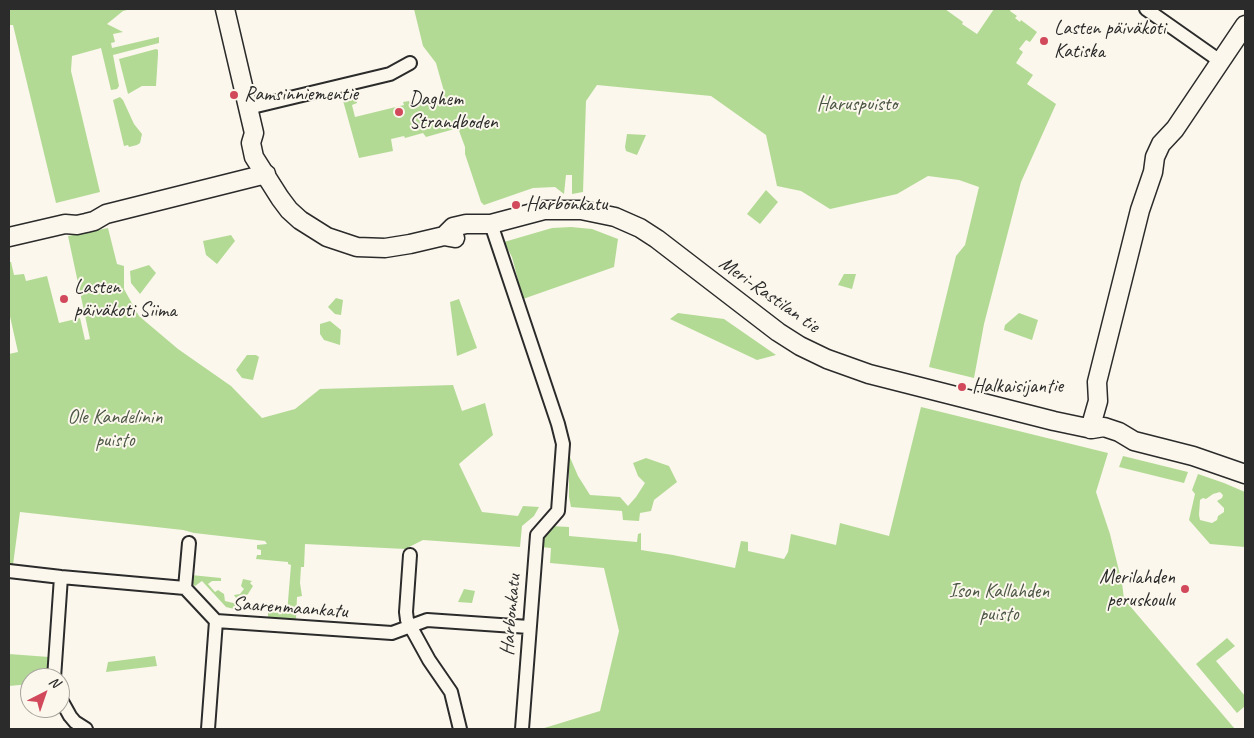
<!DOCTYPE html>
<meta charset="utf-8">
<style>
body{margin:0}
#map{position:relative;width:1254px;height:738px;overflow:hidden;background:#fbf7ec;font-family:Caveat,sans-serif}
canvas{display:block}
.frame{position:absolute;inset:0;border:10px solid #2b2b2b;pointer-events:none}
.north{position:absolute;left:20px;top:668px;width:50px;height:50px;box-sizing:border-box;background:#fbf7ec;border:1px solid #a8a59f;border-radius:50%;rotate:41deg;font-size:14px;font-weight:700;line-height:20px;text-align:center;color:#2b2b2b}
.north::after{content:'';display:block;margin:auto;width:18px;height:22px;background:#d1495b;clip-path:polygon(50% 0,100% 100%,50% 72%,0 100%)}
</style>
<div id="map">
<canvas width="1254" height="738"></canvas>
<div class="frame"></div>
<div class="north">N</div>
</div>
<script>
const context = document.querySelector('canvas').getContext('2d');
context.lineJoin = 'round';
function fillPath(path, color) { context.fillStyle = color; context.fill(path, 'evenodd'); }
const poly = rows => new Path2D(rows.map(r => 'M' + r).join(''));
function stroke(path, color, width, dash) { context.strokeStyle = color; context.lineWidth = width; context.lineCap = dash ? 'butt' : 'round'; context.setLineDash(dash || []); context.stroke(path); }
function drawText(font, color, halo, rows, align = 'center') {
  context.font = font + ' Caveat,sans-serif'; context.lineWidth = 4; context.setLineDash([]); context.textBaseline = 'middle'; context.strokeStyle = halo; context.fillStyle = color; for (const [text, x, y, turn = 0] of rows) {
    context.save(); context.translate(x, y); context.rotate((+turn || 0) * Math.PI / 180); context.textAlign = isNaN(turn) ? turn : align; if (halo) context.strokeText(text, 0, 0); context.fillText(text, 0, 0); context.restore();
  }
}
fillPath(poly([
 [9,9,131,9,123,11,107,24,123,32,113,34,115,42,111,43,112,48,159,37,159,43,113,55,119,86,117,89,111,90,101,48,72,56,71,71,100,192,56,203,13,25,9,25],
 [414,9,945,9,963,22,962,24,977,34,994,9,1011,9,1010,11,1017,16,1015,18,1020,22,1021,20,1037,32,1030,42,1026,40,1019,49,1023,52,1016,63,1033,75,1027,84,1056,104,1021,182,984,324,974,378,929,367,956,256,965,245,979,187,959,180,928,176,897,194,830,209,801,191,777,186,766,135,711,96,597,85,586,101,583,192,572,194,572,175,566,175,564,194,555,187,533,188,484,205,481,202,465,154,465,147,458,128,426,137,423,133,405,138,404,136,391,139,393,151,359,158,342,97,355,94,357,103,352,105,355,117,404,105,403,102,409,101,410,104,445,95,436,63,423,46],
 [156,49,158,50,158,55,156,86,142,86,128,94,119,59],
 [120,97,123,100,134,124,142,134,140,143,137,145,129,147,128,145,124,146,113,100],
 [627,134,646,135,637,155,626,151,625,147],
 [766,190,778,202,760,224,747,214],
 [571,227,592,229,618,239,614,267,523,299,512,257,504,242,552,228],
 [108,228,117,264,124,266,124,289,139,316,178,349,231,386,262,418,295,409,320,389,453,385,462,411,485,403,493,435,459,464,482,512,518,516,523,506,539,507,534,516,522,526,520,547,423,540,405,549,305,544,304,567,301,567,300,583,302,596,297,597,296,620,268,619,268,612,287,613,291,565,288,564,288,562,256,559,257,555,261,555,261,550,257,549,257,545,267,544,265,541,194,533,183,530,20,512,13,565,9,568,9,354,18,352,9,312,9,262,11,262,14,275,24,274,26,281,47,276,59,323,80,318,85,340,90,339,68,236],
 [231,235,235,241,217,264,206,255,203,241],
 [149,265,156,273,140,294,131,283,130,271],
 [844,274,856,274,852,289,838,285],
 [336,298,343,300,341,315,335,314,328,307],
 [459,299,477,348,457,356,450,302],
 [678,313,724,319,776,355,757,360,670,319],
 [1019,313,1038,320,1032,340,1004,330,1005,325],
 [330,321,341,330,340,345,324,340,320,334,320,324],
 [247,355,256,355,259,357,253,380,242,378,236,370],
 [921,407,1108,453,1096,492,1110,534,1122,583,1124,599,1235,729,541,729,600,711,619,631,604,568,550,563,551,548,541,547,542,535,551,526,569,527,569,536,637,542,638,534,641,533,641,550,673,555,735,568,741,541,748,542,748,551,784,559,788,552,791,534,836,545,840,523,889,536],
 [569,455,578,476,590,495,620,497,628,506,636,497,645,483,638,476,633,463,646,458,669,466,677,482,654,500,651,511,640,513,639,521,623,520,622,511,571,507,569,497],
 [1123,456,1188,472,1184,483,1119,467],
 [1198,474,1224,483,1245,492,1245,547,1210,544,1189,520,1195,494,1192,490],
 [1220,492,1223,495,1222,498,1217,501,1224,508,1224,512,1218,516,1217,520,1212,523,1200,520,1199,515,1200,500,1203,498,1206,499,1213,494],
 [191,575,221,578,221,581,212,581,208,584,215,592,218,590,224,594,225,601,242,605,242,607,234,609,226,607,202,581,195,586,190,582],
 [243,579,252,581,250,583,253,586,248,594,238,601,234,595,240,594,244,589,241,586],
 [464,589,475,591,472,603,458,602],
 [1227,638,1235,646,1216,661,1245,696,1245,706,1237,713,1196,664],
 [9,654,49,657,48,678,30,678,30,684,9,686],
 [155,656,157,666,106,672,108,662]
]), '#b3da95');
const street = poly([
 [1146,9,1220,61],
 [248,108,390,74,410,63],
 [491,224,558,424,563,444,558,511,537,535,522,729],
 [410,555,406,612,407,620,429,660,451,692,460,729],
 [9,571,61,577,185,588,216,621,392,633,427,620,529,627],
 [185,588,189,543],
 [54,678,61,577],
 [60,698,70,716,75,722,86,729],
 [208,729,216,621]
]);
const secondary = poly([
 [225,9,254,133,251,143,254,157,280,198,289,210,300,220,327,237,357,247,385,248,410,244,444,236,455,238],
 [444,236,453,227,466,224,491,224,544,210,581,210,615,217,640,228,657,239,778,332,800,346,827,359,869,374,1054,421,1092,429,1104,427,1119,432,1134,441,1193,456,1245,474],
 [9,237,65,224,77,225,86,223,94,221,106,214,266,174],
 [1090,429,1098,401,1097,382,1140,210,1153,172,1155,157,1161,144,1175,129,1245,25]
]);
stroke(street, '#2b2b2b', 16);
stroke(secondary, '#2b2b2b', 21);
stroke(street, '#fbf7ec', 12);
stroke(secondary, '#fbf7ec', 18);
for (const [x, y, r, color] of [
 [1044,41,5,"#d1495b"],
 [234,95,5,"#d1495b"],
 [399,112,5,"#d1495b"],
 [516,205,5,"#d1495b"],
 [64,299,5,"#d1495b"],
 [962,387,5,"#d1495b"],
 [1185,589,5,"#d1495b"]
]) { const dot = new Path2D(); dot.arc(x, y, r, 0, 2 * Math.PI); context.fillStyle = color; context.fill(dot); stroke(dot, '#fbf7ec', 2); }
drawText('20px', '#2b2b2b', '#fbf7ec', [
 ["Lasten päiväkoti",1054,29],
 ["Katiska",1054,52],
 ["Ramsinniementie",244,95],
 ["Daghem",409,100],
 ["Strandboden",409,123],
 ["Harbonkatu",526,205],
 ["Lasten",74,288],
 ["päiväkoti Siima",74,311],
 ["Halkaisijantie",972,387],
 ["Merilahden",1175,578,"right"],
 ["peruskoulu",1175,601,"right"]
], 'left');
drawText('20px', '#4d5746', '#fbf7ec', [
 ["Haruspuisto",857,105],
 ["Ole Kandelinin",115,418],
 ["puisto",115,441],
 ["Ison Kallahden",999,592],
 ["puisto",999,615]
]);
drawText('20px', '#2b2b2b', '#fbf7ec', [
 ["Meri-Rastilan tie",769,295,35],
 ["Saarenmaankatu",290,608,4],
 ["Harbonkatu",511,615,-85]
]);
</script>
